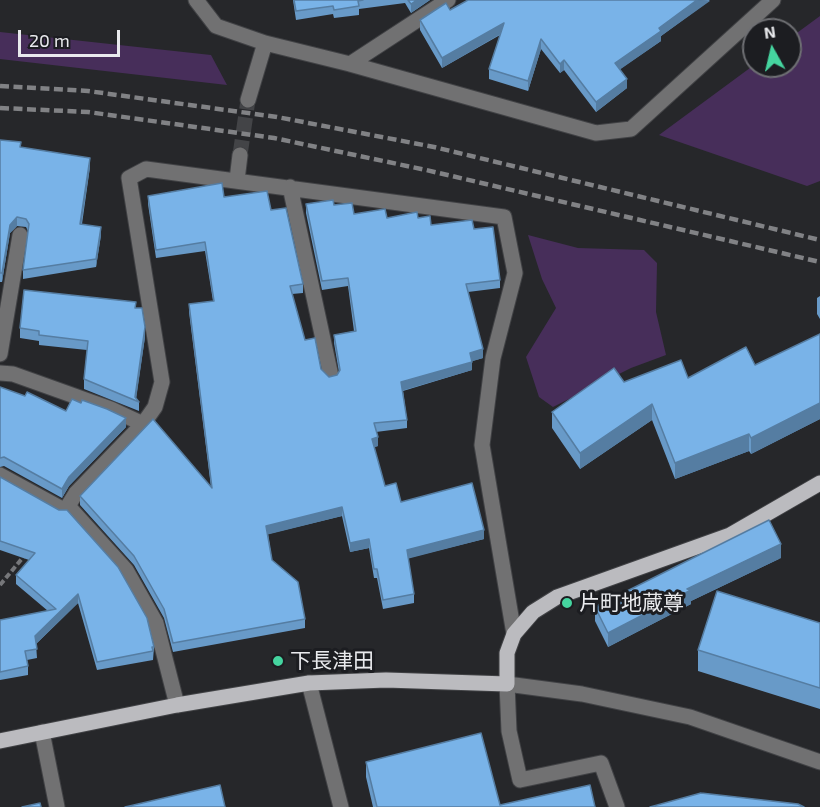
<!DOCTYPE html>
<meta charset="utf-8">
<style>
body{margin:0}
#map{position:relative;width:820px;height:807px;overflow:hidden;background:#26272a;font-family:"Exo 2",sans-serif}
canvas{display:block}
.north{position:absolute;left:742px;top:18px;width:60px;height:60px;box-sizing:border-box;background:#1c1d21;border:2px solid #6e6f73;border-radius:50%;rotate:352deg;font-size:16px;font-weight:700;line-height:24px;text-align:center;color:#e9eaed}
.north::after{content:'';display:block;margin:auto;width:21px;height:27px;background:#45d49f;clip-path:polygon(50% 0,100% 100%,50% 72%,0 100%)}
.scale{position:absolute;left:18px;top:30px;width:102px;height:27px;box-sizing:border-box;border:3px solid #e9eaed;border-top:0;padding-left:8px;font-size:18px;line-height:21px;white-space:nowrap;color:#e9eaed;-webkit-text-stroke:4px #1c1d21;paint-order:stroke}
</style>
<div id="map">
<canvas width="820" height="807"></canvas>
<div class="north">N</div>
<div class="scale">20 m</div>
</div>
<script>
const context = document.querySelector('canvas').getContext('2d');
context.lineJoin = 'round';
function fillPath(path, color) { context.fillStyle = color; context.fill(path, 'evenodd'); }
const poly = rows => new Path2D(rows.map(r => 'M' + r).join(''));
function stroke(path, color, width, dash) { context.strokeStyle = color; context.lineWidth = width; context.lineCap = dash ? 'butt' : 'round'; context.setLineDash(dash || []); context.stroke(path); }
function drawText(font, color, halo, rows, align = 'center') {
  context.font = font + ' "Exo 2","Noto Sans JP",sans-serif'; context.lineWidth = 6; context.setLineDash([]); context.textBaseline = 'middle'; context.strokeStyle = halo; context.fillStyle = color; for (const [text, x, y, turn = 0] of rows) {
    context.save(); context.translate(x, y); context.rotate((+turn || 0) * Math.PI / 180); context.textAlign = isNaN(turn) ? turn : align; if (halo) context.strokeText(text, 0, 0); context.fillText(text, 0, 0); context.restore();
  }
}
fillPath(poly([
 [820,16,820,181,807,186,659,135,754,65,790,66,790,38],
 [0,32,211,55,227,85,0,59],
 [528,235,578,248,644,250,657,263,656,312,666,355,631,368,553,407,539,397,526,357,556,308,542,279]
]), '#472e5a');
stroke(poly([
 [240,155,248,100]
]), '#434447', 15, [15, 8]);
const minor = poly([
 [196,0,216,26,265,43,350,64,596,133,631,129,773,0],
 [350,64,448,0],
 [248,100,265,43],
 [237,180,240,155],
 [290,187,331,376],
 [0,354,20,235],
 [0,373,13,374,111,409,143,424],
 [0,475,64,510],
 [309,683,341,807],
 [177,705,156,623,126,570,68,506,76,493,143,424,155,407,162,382,129,178,146,169,504,217,515,273,493,358,482,445,514,634],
 [42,732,57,807],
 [617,807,601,763,520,780,509,731,507,684,582,694,690,717,820,762]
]);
const major = poly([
 [0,741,177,705,309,683,386,680,507,684,507,653,514,634,533,612,557,597,730,535,820,483]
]);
stroke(minor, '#414245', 17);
stroke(major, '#414245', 17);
stroke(poly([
 [0,585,25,555]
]), '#76777a', 4, [6, 3]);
stroke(minor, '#717172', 15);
stroke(major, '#bbbbbf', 15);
stroke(poly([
 [0,86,88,91,277,117,434,147,820,240],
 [0,108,88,112,274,138,426,170,820,262]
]), '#818285', 4.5, [9, 4.5]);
fillPath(poly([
 [293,0,430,0,411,13,405,3,359,9,359,15,334,18,333,14,296,20],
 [710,0,661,36,661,41,620,69,627,88,596,112,564,70,560,73,541,49,528,91,489,79,489,69,500,35,442,68,420,30,420,20,450,10],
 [0,140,21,147,90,167,82,224,101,235,96,267,23,279,23,270,28,231,26,227,17,226,10,233,2,282,0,282],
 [148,196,224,197,271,210,303,284,303,293,292,294,305,340,321,369,329,377,337,375,339,372,334,343,334,335,354,331,348,286,322,290,306,213,306,204,334,205,354,214,387,218,418,218,431,225,474,229,500,280,500,288,468,292,483,358,472,361,472,370,403,391,407,420,407,428,376,432,378,446,374,447,385,486,401,502,484,539,408,558,414,594,414,603,383,609,377,578,374,578,369,548,350,552,342,516,268,534,272,560,305,619,305,628,173,652,164,618,134,565,80,505,80,496,211,487,189,312,189,304,213,301,205,251,156,258,148,204],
 [820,296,820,319,817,314,817,298],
 [136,308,145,337,136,398,139,402,139,411,84,389,84,379,87,350,39,345,39,341,20,338,20,328],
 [820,334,820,419,751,454,749,451,675,479,652,420,580,469,552,428,552,412,624,382,688,378,755,365],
 [0,387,66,411,126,427,69,486,62,498,4,466,0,467],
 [0,477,154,647,153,660,97,670,78,603,36,644,37,658,27,660,28,666,28,675,0,680,0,620,48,611,16,584,16,575,29,560,0,550],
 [781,558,691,601,691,604,608,647,595,621,595,607],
 [820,623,820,709,698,671,698,650],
 [366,762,500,805,595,807,373,807,366,777]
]), '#689ac8');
fillPath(poly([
 [417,0,430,0,411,13,411,4],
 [697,0,710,1,661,36,661,41,615,73,615,63,659,28],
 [504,23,504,32,442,68,442,58],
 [541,39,541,49,528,91,528,81],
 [564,60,564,70,560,73,560,64],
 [627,79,627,88,596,112,596,102],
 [90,158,90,167,80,232,80,224],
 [17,217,17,226,10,233,2,282,2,273,10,225],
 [101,227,101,235,96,267,96,259],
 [145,327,145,337,136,400,135,400],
 [483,349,483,358,470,362,470,353],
 [472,362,472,370,401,391,401,382],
 [820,403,820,419,751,454,751,438],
 [652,404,652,420,580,469,580,453],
 [126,418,126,427,69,486,62,498,62,489,69,477],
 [749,434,749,451,675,479,675,463],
 [378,437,378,446,372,448,372,439],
 [342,507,342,516,266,535,266,526],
 [484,530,484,539,407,559,407,550],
 [369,539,369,548,350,552,350,543],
 [781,544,781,558,691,601,691,604,608,647,608,633,687,589],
 [78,594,78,603,35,645,35,636]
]), '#557da2');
const building = poly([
 [294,0,363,0,358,1,359,6,334,10,333,6,296,11,294,0],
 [408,0,417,0,411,4,408,0],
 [468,0,697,0,659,28,661,31,615,63,627,79,596,102,564,60,560,64,541,39,528,81,489,69,504,23,442,58,420,20,446,3,450,10,468,0],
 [0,140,21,142,20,147,90,158,80,224,101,227,96,259,23,270,29,224,26,219,17,217,10,225,2,273,0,273,0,140],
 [222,183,224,197,267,191,271,210,286,208,303,284,290,286,305,340,315,338,321,369,329,377,337,375,340,370,334,335,356,331,348,278,322,281,306,204,333,200,334,205,352,203,354,214,385,209,387,218,417,212,418,218,430,216,431,225,472,220,474,229,493,227,500,280,466,284,483,349,470,353,472,362,401,382,407,420,374,423,378,437,372,439,385,486,396,483,401,502,472,483,484,530,407,550,414,594,383,600,377,569,374,569,369,539,350,543,342,507,266,526,272,560,298,582,305,619,173,643,164,609,134,556,80,496,153,419,212,488,189,304,214,301,205,242,156,250,148,196,222,183],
 [24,290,136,302,135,308,142,308,145,327,135,397,139,402,84,379,88,341,39,335,39,331,20,328,24,290],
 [820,334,820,403,751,438,749,434,675,463,652,404,580,453,552,412,614,368,624,382,681,360,688,378,746,347,755,365,820,334],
 [0,387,25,396,27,392,66,411,72,399,81,403,82,400,107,409,126,418,69,477,62,489,4,457,0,458,0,387],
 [0,477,59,510,67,510,118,567,147,618,154,647,152,647,153,651,97,662,78,594,35,636,37,649,25,651,28,666,0,672,0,620,56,609,16,575,35,553,0,541,0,477],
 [769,520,781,544,687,589,691,590,608,633,595,607,769,520],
 [717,591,820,623,820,688,698,650,717,591],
 [481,733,500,805,590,785,595,807,377,807,366,762,481,733],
 [220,785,225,807,125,807,220,785],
 [701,793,798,804,804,807,650,807,701,793],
 [40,803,41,807,22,807,40,803]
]);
fillPath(building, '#79b3e8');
stroke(building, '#557da2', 1.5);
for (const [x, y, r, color] of [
 [567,603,6,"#45d49f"],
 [278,661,6,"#45d49f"]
]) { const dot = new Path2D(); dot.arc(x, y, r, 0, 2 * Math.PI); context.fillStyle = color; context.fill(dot); stroke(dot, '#1c1d21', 2); }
drawText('21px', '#e9eaed', '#1c1d21', [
 ["片町地蔵尊",579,603],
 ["下長津田",290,661]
], 'left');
</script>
